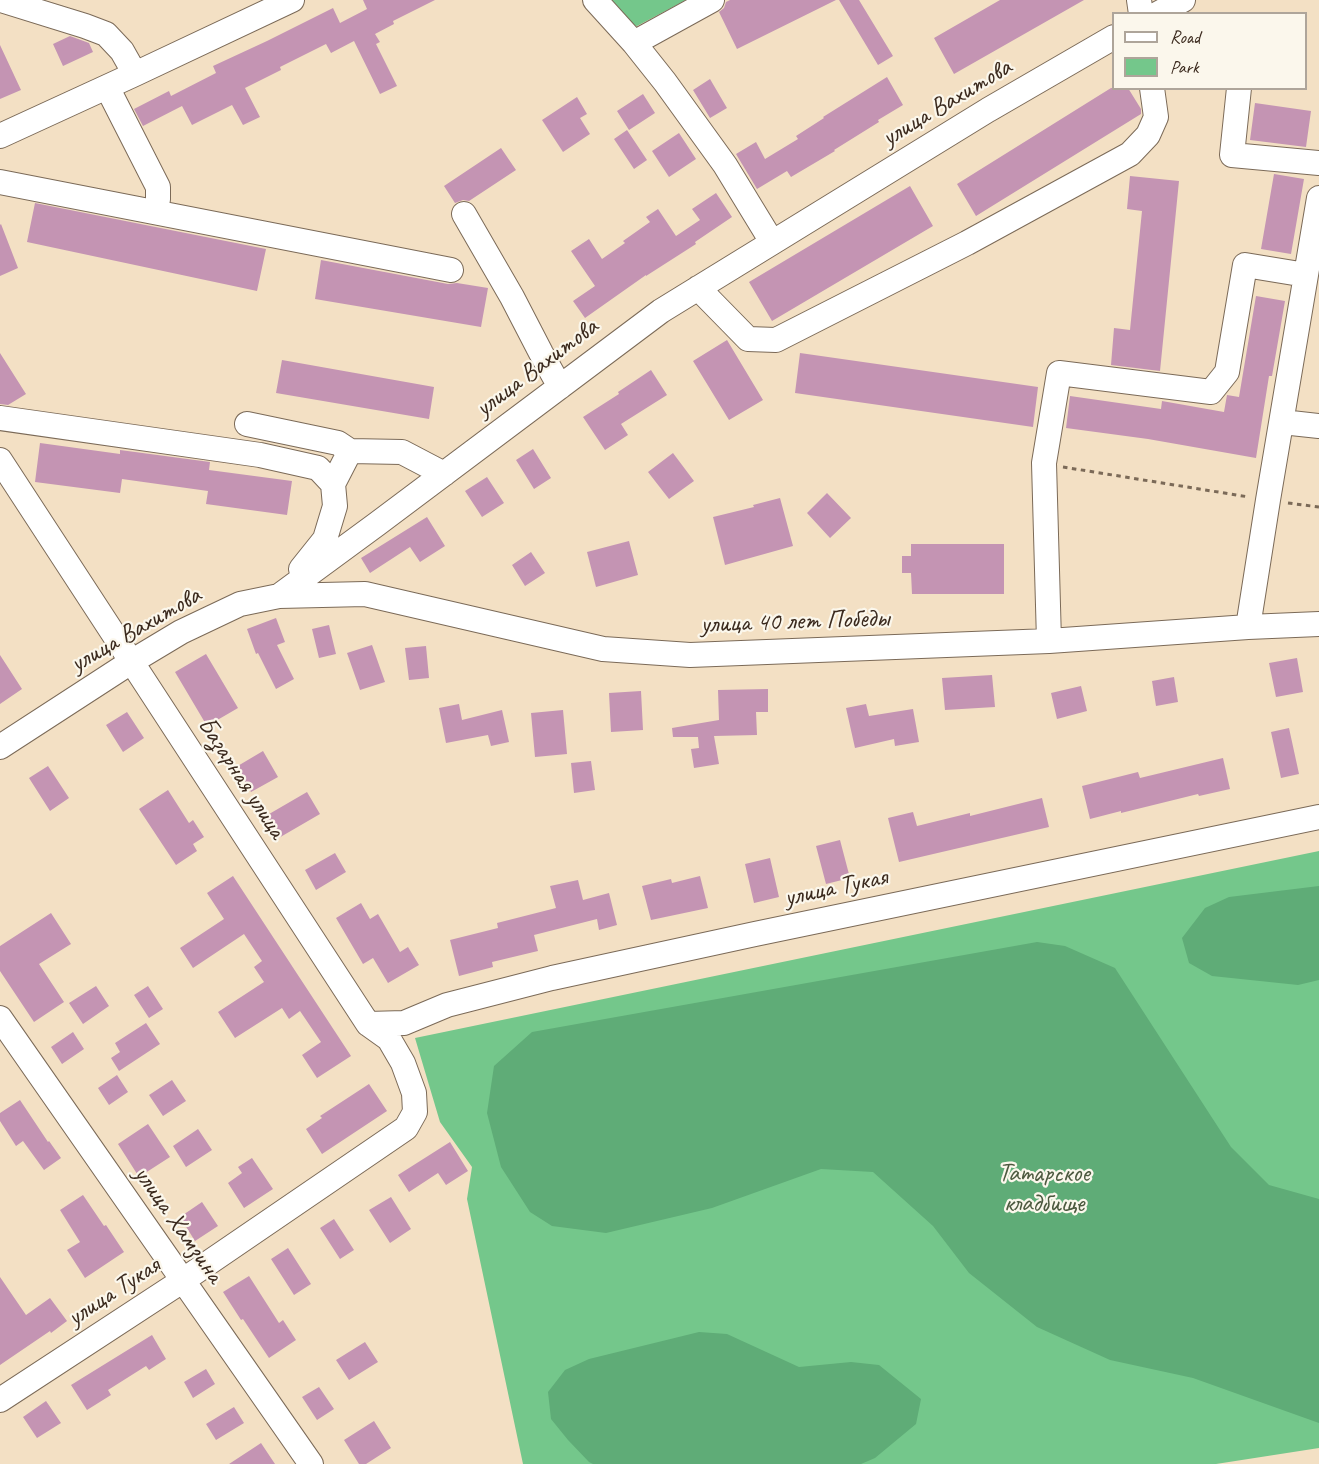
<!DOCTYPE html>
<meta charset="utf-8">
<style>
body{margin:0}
#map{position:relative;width:1319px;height:1464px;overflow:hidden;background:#f3e0c4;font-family:Caveat,sans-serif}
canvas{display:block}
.legend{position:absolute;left:1112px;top:12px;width:195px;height:78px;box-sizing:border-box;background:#fbf7ec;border:2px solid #aea59a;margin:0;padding:8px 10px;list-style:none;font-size:18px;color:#3b2a1e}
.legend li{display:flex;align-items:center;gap:12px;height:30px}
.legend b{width:30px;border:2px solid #aea59a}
</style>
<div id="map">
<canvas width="1319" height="1464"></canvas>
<ul class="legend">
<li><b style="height:8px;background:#fff"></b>Road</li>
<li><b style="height:16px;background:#74c78b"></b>Park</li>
</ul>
</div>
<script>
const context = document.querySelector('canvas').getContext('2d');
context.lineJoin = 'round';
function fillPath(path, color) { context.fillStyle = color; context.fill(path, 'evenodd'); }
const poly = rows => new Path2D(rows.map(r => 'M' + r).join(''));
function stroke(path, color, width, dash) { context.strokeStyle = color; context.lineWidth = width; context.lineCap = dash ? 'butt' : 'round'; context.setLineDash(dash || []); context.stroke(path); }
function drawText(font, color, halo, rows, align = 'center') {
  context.font = font + ' Caveat,sans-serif'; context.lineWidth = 4.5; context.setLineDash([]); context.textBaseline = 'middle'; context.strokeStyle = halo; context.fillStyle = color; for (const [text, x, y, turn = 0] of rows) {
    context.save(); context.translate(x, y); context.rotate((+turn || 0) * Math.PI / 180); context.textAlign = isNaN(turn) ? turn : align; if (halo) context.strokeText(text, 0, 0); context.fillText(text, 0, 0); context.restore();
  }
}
fillPath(poly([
 [591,0,686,0,637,26,612,21],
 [1319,851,1319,1448,1216,1464,523,1464,467,1199,472,1167,440,1122,415,1038]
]), '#74c78b');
fillPath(poly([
 [1319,886,1319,980,1298,985,1212,976,1189,963,1182,938,1205,908,1229,897],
 [1037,942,1065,946,1115,968,1231,1147,1269,1185,1319,1199,1319,1423,1193,1378,1110,1360,1037,1327,969,1273,933,1226,873,1172,821,1169,712,1208,606,1233,552,1226,530,1212,501,1167,487,1113,494,1066,532,1032],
 [699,1332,727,1334,799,1367,851,1362,879,1365,921,1399,916,1424,875,1458,861,1464,593,1464,589,1462,568,1440,551,1419,548,1392,565,1370,589,1359]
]), '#5fac77');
fillPath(poly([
 [363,0,435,0,393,21,394,24,375,34,380,42,376,44,397,86,380,94,354,41,331,53,326,44,280,67,281,70,245,88,260,117,243,125,232,105,192,125,182,106,143,126,134,109,169,91,171,96,216,73,213,66,267,41,333,8,340,23,367,9],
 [730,0,836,0,737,49,719,12,724,8,726,2],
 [839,0,859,0,893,56,878,65],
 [1000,0,1084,0,954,74,934,38],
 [70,36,89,43,93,52,63,66,53,44],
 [0,45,21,90,0,99],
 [887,77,903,105,878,120,879,122,834,150,835,151,791,177,787,171,757,189,736,154,756,142,765,159,798,139,796,136,824,118,823,117],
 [710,79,727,108,710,118,693,90],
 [1111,88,1128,88,1141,109,1141,114,976,216,957,184],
 [643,94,655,113,629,130,617,111],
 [577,97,587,114,580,118,590,134,563,152,542,120],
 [1255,103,1311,111,1306,147,1250,140],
 [627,130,647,160,634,169,614,139],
 [679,133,696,159,669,177,652,151],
 [501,148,516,170,469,201,463,200,455,203,444,186],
 [1274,174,1304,179,1291,254,1261,249],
 [1130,176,1179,181,1160,371,1111,365,1114,328,1130,330,1142,211,1127,209],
 [910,186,933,226,772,321,749,282],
 [716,193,732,217,695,242,696,244,646,276,646,275,585,318,573,301,595,286,571,251,589,239,602,259,625,243,623,241,650,222,646,217,658,209,676,236,700,220,692,209],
 [35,203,266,249,257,291,27,242],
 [1,224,18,268,0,276,0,225],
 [321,260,448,284,457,283,488,288,481,327,315,299],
 [1256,296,1285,301,1272,376,1269,376,1256,458,1148,439,1066,428,1070,396,1161,409,1162,401,1224,412,1227,395,1239,397],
 [727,340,763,400,729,420,693,361],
 [0,353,26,394,8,405,0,404],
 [800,353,1038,387,1033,427,795,393],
 [282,360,434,387,429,419,276,393],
 [651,370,667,395,621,424,628,435,605,450,583,417,619,394,618,392],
 [40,443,120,454,120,450,210,462,209,470,292,481,287,515,206,504,208,491,122,479,120,493,35,482],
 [533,449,551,478,534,489,516,460],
 [673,453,694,481,669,499,648,472],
 [487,477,504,503,482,517,465,491],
 [827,493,851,518,830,538,807,513],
 [780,498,793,546,725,565,713,517,754,507,753,505],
 [427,517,445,546,420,562,410,547,370,573,361,558],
 [629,541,638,575,596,587,587,552],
 [911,544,1004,544,1004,594,912,594,911,573,902,573,902,556,911,556],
 [531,552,545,573,525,586,512,565],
 [276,618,285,642,277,645,294,679,276,689,258,653,256,654,247,629],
 [329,625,336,654,319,658,312,629],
 [372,645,385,682,360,690,347,653],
 [426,646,429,678,409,680,405,648],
 [206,654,238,708,207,726,175,672],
 [0,655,22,689,0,704],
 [1297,658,1303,692,1276,697,1269,663],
 [992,675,995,707,945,710,942,678],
 [1174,677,1178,702,1156,706,1152,681],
 [1081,686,1087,711,1057,719,1051,693],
 [768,689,768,712,756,712,757,735,714,736,719,764,694,768,691,749,699,748,698,737,673,737,672,728,719,720,718,690],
 [641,691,643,730,611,732,609,693],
 [459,704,462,720,502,710,509,742,491,746,488,735,446,743,439,708],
 [866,704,869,716,913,709,919,742,895,746,894,739,855,748,846,708],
 [563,710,567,754,535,757,531,713],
 [127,712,144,738,123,752,106,725],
 [1289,728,1299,774,1281,778,1271,732],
 [263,751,278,777,251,792,236,767],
 [1223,758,1230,789,1199,796,1198,794,1121,813,1121,811,1090,819,1082,786,1138,772,1140,778],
 [591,761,595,790,574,793,571,763],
 [48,766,69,798,50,811,29,778],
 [168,790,189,823,193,820,204,837,193,844,197,851,176,865,139,809],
 [307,792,320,814,277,839,264,817],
 [1042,798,1049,827,899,862,888,818,913,812,917,826,970,813,970,816],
 [840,840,850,878,826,884,816,846],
 [335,853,346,872,316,890,305,870],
 [770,858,779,897,754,903,745,864],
 [233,876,351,1056,317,1078,302,1055,321,1042,300,1011,289,1019,282,1008,235,1038,218,1012,264,982,254,967,262,961,244,934,193,968,180,948,224,919,207,893],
 [700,876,708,908,651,920,642,886,671,879,672,883],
 [578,880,583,900,609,893,617,925,599,930,597,919,534,935,538,951,492,962,493,967,459,976,450,940,498,928,497,923,556,908,550,886],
 [361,903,370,919,378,914,400,952,408,947,419,965,388,983,373,958,363,964,336,918],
 [51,913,71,944,39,964,64,1002,34,1022,0,971,0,946],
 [96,986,109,1006,83,1024,69,1003],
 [148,986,163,1009,149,1018,134,995],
 [146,1023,160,1044,119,1071,111,1058,120,1052,115,1043],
 [73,1032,84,1049,62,1064,51,1047],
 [117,1075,128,1092,109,1105,98,1088],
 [172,1080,186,1101,163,1116,149,1095],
 [369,1084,387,1111,322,1154,306,1129,322,1118,320,1116],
 [20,1100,48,1142,49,1141,61,1158,44,1170,23,1141,16,1146,0,1121,0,1113],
 [148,1124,170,1157,139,1177,118,1144],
 [198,1129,212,1150,186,1167,173,1146],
 [450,1142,468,1171,446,1185,438,1173,409,1192,398,1175],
 [252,1158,273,1189,244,1208,228,1183,242,1173,238,1167],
 [83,1195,104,1226,106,1225,124,1252,85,1278,67,1250,80,1242,60,1210],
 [391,1197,411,1229,390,1243,369,1210],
 [202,1202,218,1226,195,1241,180,1217],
 [334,1219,354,1250,340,1259,320,1228],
 [288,1248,311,1284,294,1295,271,1259],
 [249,1276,279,1323,283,1320,296,1340,269,1358,243,1319,241,1320,223,1292],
 [0,1277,26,1315,50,1298,67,1321,51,1333,50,1331,0,1365],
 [152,1335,166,1359,149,1370,146,1366,108,1390,111,1395,87,1410,71,1385],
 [365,1342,378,1362,349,1380,336,1360],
 [206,1369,215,1384,193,1398,184,1382],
 [319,1387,334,1409,317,1420,302,1397],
 [46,1401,61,1423,37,1438,23,1417],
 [234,1407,244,1423,216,1440,206,1424],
 [374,1421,391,1448,366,1464,359,1464,344,1440],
 [261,1443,275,1464,229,1464,255,1447]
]), '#c494b3');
const minor = poly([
 [1,0,85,26,106,34,122,51,135,74],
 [595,0,634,43,665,82,725,165,772,242],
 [1139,0,1141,14],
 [1157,14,1183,0],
 [634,43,712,0],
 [107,87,158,187,158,199,156,212],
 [1239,88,1232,155,1319,163],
 [0,136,135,74,292,0],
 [0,182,451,270],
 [464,214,512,297,541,353,560,387],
 [698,288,748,339,776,340,967,243,1130,154,1148,135,1156,117,1152,88],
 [0,418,260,455,318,468,333,484,335,506,325,539,301,569],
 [1282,422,1319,426],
 [247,424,338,443,350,451,333,484],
 [350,451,402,452,444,474],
 [0,460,368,1024,389,1039,403,1063,414,1093,415,1112,406,1128,182,1281,0,1400],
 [279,596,365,594,603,649,690,655,1049,641,1248,627,1319,624],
 [1248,627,1268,500,1319,198],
 [1049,641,1044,463,1059,373,1211,392,1227,372,1245,265,1306,275],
 [0,747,131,662,181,632,240,604,279,596,377,524,661,311,988,110,1114,37],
 [0,1018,311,1464],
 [368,1024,404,1023,447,1005,552,978,755,934,1319,817]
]);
stroke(minor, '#7b6a58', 26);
stroke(poly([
 [1063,467,1249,497],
 [1288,503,1319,507]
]), '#7b6a58', 3, [4.5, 4.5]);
stroke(minor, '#fff', 24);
drawText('26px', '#3b2a1e', '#fbf7ec', [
 ["улица Вахитова",947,103,-31],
 ["улица Вахитова",537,368,-37],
 ["улица 40 лет Победы",795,622,-2],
 ["улица Вахитова",136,630,-30],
 ["Базарная улица",241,778,57],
 ["улица Тукая",836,888,-12],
 ["улица Хамзина",178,1225,55],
 ["улица Тукая",114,1292,-33]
]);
drawText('26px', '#4c593f', '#fbf7ec', [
 ["Татарское",1044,1174],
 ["кладбище",1044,1204]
]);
</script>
